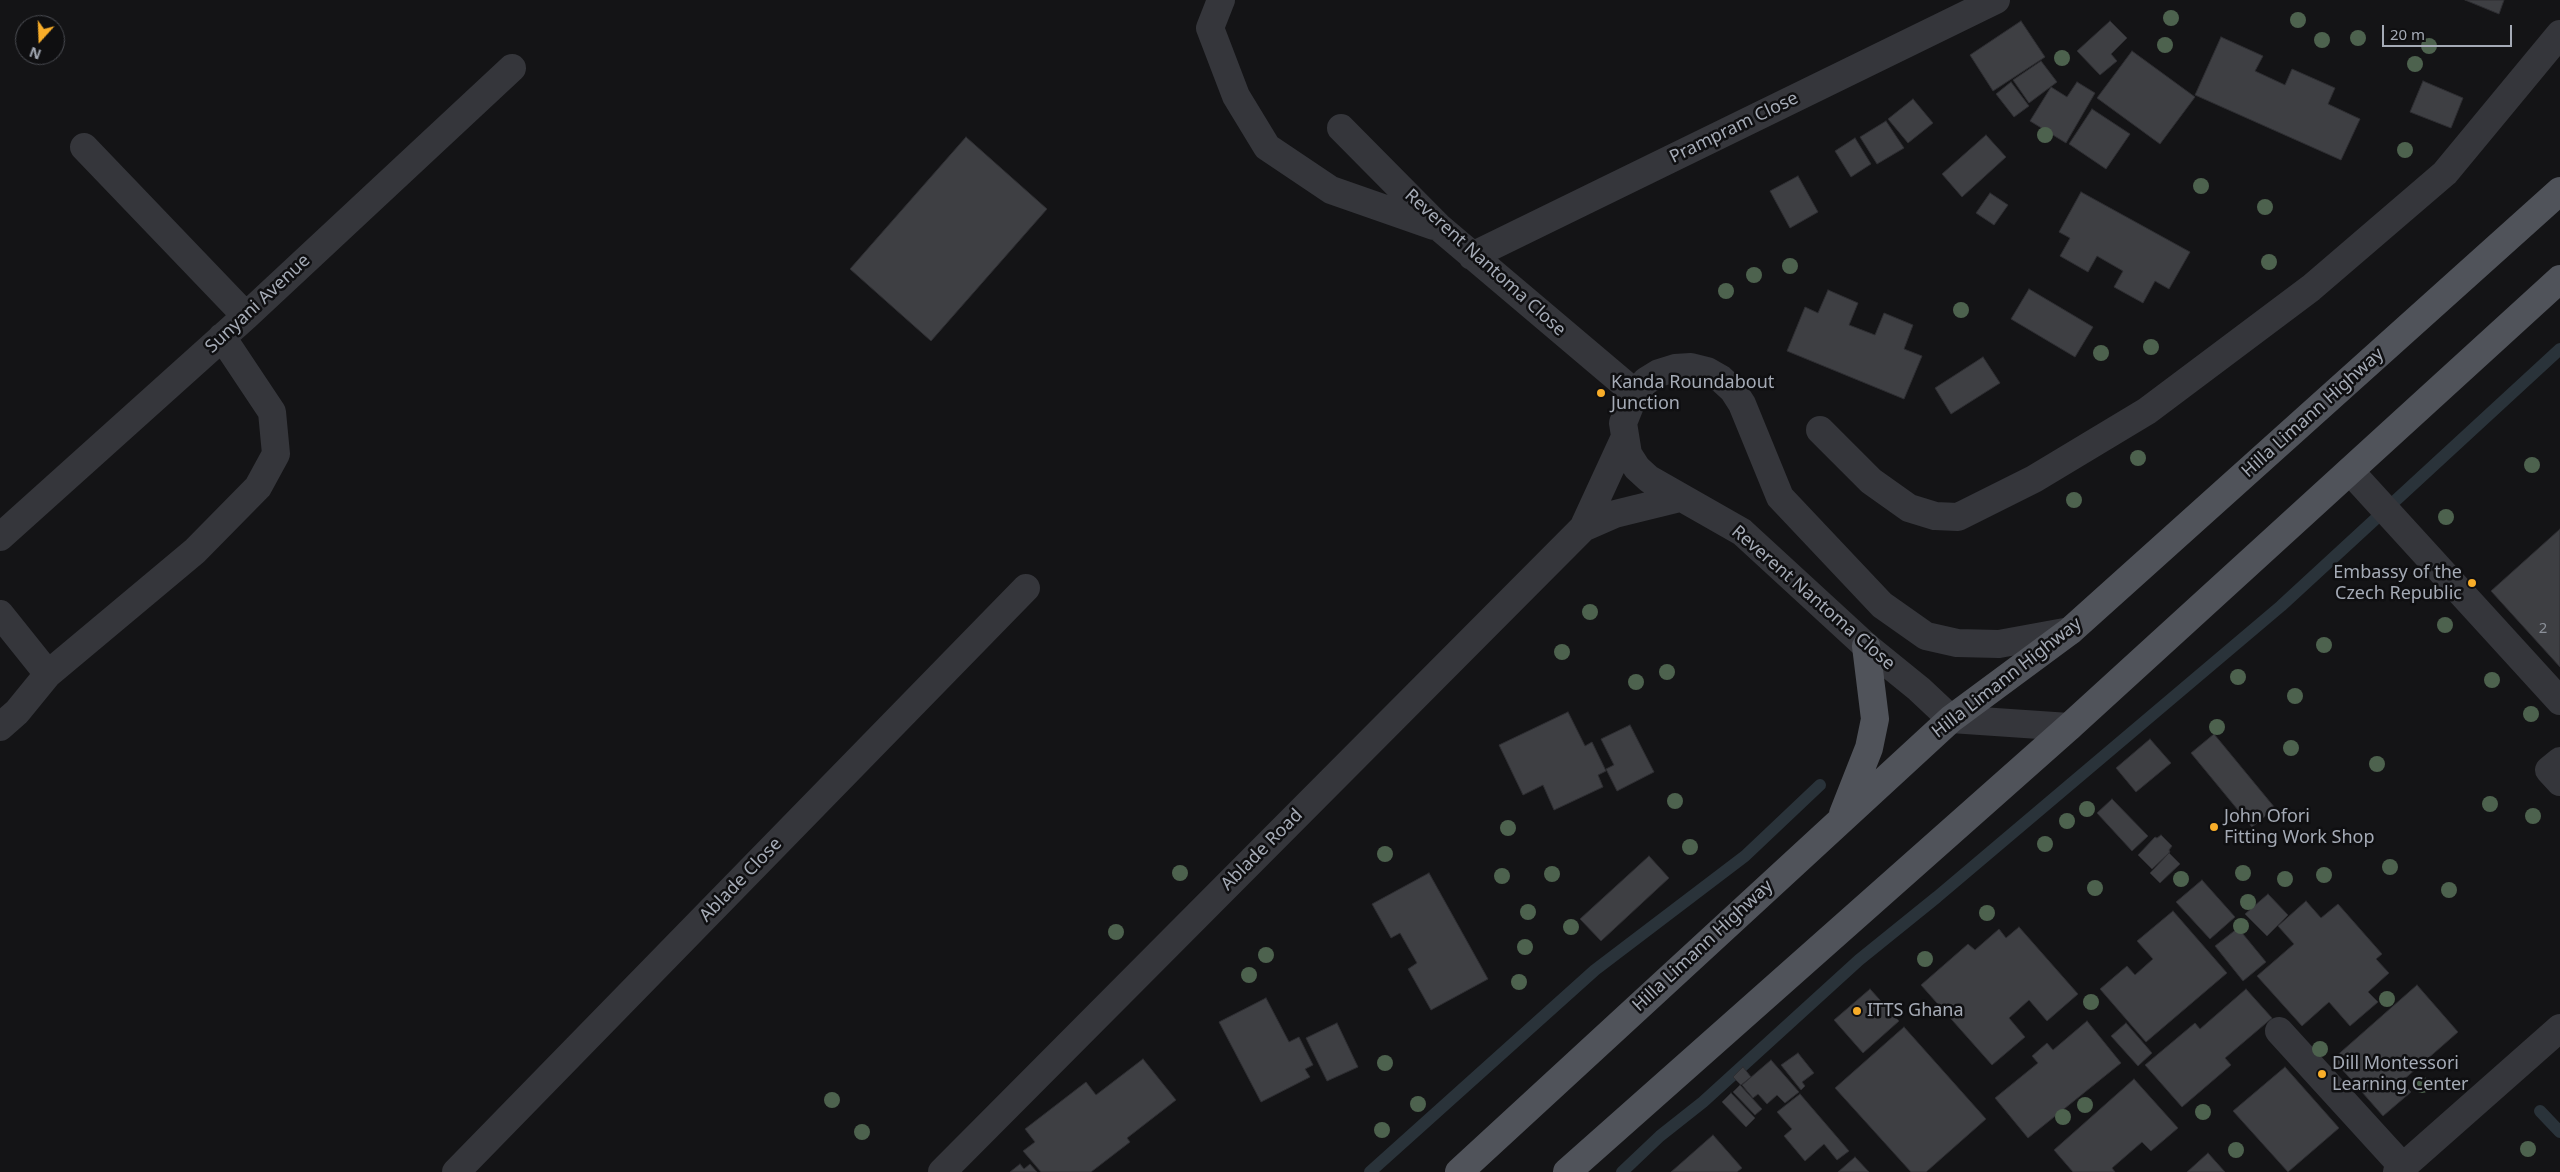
<!DOCTYPE html>
<style>
body{margin:0}
#map{position:relative;width:2560px;height:1172px;overflow:hidden;background:#141416;font-family:"Noto Sans",sans-serif}
canvas{display:block}
.north{position:absolute;left:15px;top:15px;width:50px;height:50px;box-sizing:border-box;background:#0f0f11;border:1px solid #4b4d53;border-radius:50%;rotate:200deg;font-size:14px;font-weight:700;line-height:20px;text-align:center;color:#a5abb6}
.north::after{content:'';display:block;margin:auto;width:18px;height:22px;background:#f8ad29;clip-path:polygon(50% 0,100% 100%,50% 72%,0 100%)}
.scale{position:absolute;left:2382px;top:25px;width:130px;height:22px;box-sizing:border-box;border:2px solid #a5abb6;border-top:0;padding-left:6px;font-size:15px;line-height:18px;white-space:nowrap;color:#a5abb6;-webkit-text-stroke:4px #0f0f11;paint-order:stroke}
</style>
<div id="map">
<canvas width="2560" height="1172"></canvas>
<div class="north">N</div>
<div class="scale">20 m</div>
</div>
<script>
const context = document.querySelector('canvas').getContext('2d');
context.lineJoin = 'round';
const poly = rows => new Path2D(rows.map(r => 'M' + r).join(''));
function stroke(path, color, width, dash) { context.strokeStyle = color; context.lineWidth = width; context.lineCap = dash ? 'butt' : 'round'; context.setLineDash(dash || []); context.stroke(path); }
function fillPath(path, color) { context.fillStyle = color; context.fill(path, 'evenodd'); }
function drawText(font, color, halo, rows, align = 'center') {
  context.font = font + ' "Noto Sans",sans-serif'; context.lineWidth = 5; context.setLineDash([]); context.textBaseline = 'middle'; context.strokeStyle = halo; context.fillStyle = color; for (const [text, x, y, turn = 0] of rows) {
    context.save(); context.translate(x, y); context.rotate((+turn || 0) * Math.PI / 180); context.textAlign = isNaN(turn) ? turn : align; if (halo) context.strokeText(text, 0, 0); context.fillText(text, 0, 0); context.restore();
  }
}
stroke(poly([
 [2540,1111,2560,1132],
 [1370,1172,1595,970,1745,856,1820,785],
 [1622,1172,1660,1136,1703,1102,1859,960,1937,897,2281,606,2560,349]
]), '#2a333a', 12);
const building = poly([
 [2465,0,2504,0,2499,14,2465,0],
 [2021,21,2045,57,1993,91,1970,55,2021,21],
 [2110,21,2127,38,2111,54,2117,61,2100,75,2077,51,2110,21],
 [2221,37,2263,56,2255,71,2285,85,2292,69,2335,88,2328,104,2360,119,2341,160,2195,95,2221,37],
 [2132,51,2195,97,2160,144,2097,98,2132,51],
 [2041,61,2057,82,2029,103,2013,80,2041,61],
 [2423,81,2463,98,2451,128,2410,112,2423,81],
 [2011,82,2029,106,2014,117,1996,94,2011,82],
 [2077,82,2095,93,2066,143,2030,121,2051,87,2067,97,2077,82],
 [1913,99,1933,123,1908,143,1888,119,1913,99],
 [2092,109,2130,134,2106,169,2069,144,2092,109],
 [1886,121,1904,148,1877,164,1860,137,1886,121],
 [1986,135,2006,157,1962,197,1942,174,1986,135],
 [966,137,1047,209,931,341,850,269,966,137],
 [1855,138,1871,164,1851,177,1835,151,1855,138],
 [1798,176,1818,212,1790,228,1770,191,1798,176],
 [2081,192,2190,252,2169,289,2155,281,2143,303,2114,287,2123,271,2097,256,2088,272,2060,256,2070,238,2059,232,2081,192],
 [1990,193,2008,205,1994,225,1976,213,1990,193],
 [2029,289,2093,327,2075,357,2011,319,2029,289],
 [1828,290,1858,303,1849,325,1875,335,1884,313,1913,325,1904,349,1922,356,1904,399,1787,351,1805,307,1818,313,1828,290],
 [1983,357,2000,383,1951,414,1935,388,1983,357],
 [2560,529,2560,667,2491,591,2560,529],
 [1568,712,1585,746,1592,742,1606,771,1598,775,1603,787,1554,810,1543,785,1523,795,1499,745,1568,712],
 [1630,725,1654,772,1617,791,1606,769,1614,765,1601,739,1630,725],
 [2214,734,2275,808,2252,827,2191,753,2214,734],
 [2150,739,2171,763,2136,792,2116,768,2150,739],
 [2112,799,2148,836,2132,851,2097,813,2112,799],
 [2161,835,2172,846,2169,850,2170,852,2152,869,2138,855,2155,837,2157,838,2161,835],
 [2169,853,2180,864,2160,883,2150,873,2169,853],
 [1649,856,1669,878,1601,941,1580,919,1649,856],
 [1429,873,1488,979,1431,1010,1408,969,1417,963,1400,933,1391,938,1372,904,1429,873],
 [2202,880,2235,917,2210,939,2176,902,2202,880],
 [2268,894,2288,915,2267,936,2245,914,2268,894],
 [2306,901,2321,918,2338,904,2382,954,2376,959,2389,973,2368,992,2378,1002,2350,1026,2329,1002,2302,1026,2257,976,2294,944,2278,926,2306,901],
 [2173,911,2227,973,2146,1042,2100,989,2127,966,2135,975,2153,959,2137,941,2173,911],
 [2019,927,2078,994,2047,1021,2029,1000,2009,1018,2025,1037,1992,1065,1921,985,1968,944,1975,950,1999,929,2006,938,2019,927],
 [2238,928,2266,962,2243,981,2215,946,2238,928],
 [2417,985,2458,1032,2401,1082,2411,1092,2383,1116,2333,1059,2417,985],
 [1870,989,1899,1021,1863,1053,1834,1020,1870,989],
 [2246,989,2272,1018,2225,1058,2231,1065,2182,1107,2145,1065,2195,1023,2200,1029,2246,989],
 [1266,998,1289,1042,1299,1037,1313,1065,1305,1069,1310,1077,1261,1102,1219,1022,1266,998],
 [2087,1021,2121,1063,2028,1138,1995,1098,2038,1063,2032,1056,2047,1043,2053,1050,2087,1021],
 [1337,1023,1358,1067,1327,1081,1306,1038,1337,1023],
 [2126,1023,2152,1053,2138,1066,2111,1036,2126,1023],
 [1904,1027,1986,1119,1926,1172,1911,1172,1835,1088,1904,1027],
 [1798,1053,1814,1073,1802,1082,1805,1086,1801,1090,1781,1065,1798,1053],
 [1143,1059,1176,1100,1127,1138,1130,1142,1091,1172,1041,1172,1023,1151,1035,1142,1025,1129,1086,1082,1096,1095,1143,1059],
 [1771,1060,1799,1092,1785,1103,1777,1095,1767,1104,1758,1094,1753,1098,1742,1085,1771,1060],
 [1743,1067,1751,1077,1741,1085,1733,1077,1743,1067],
 [2285,1067,2339,1128,2288,1172,2233,1111,2285,1067],
 [2134,1079,2178,1128,2151,1151,2142,1142,2112,1168,2115,1172,2073,1172,2054,1150,2134,1079],
 [1740,1085,1762,1109,1755,1115,1733,1092,1740,1085],
 [1731,1093,1755,1118,1746,1127,1722,1102,1731,1093],
 [1800,1094,1849,1151,1837,1160,1824,1144,1805,1161,1784,1136,1792,1129,1777,1112,1800,1094],
 [1713,1135,1742,1168,1737,1172,1671,1172,1713,1135],
 [2208,1153,2225,1172,2187,1172,2208,1153],
 [1855,1157,1869,1172,1838,1172,1855,1157],
 [1020,1164,1024,1169,1030,1164,1037,1172,1010,1172,1020,1164]
]);
fillPath(building, '#3e3f43');
stroke(building, '#2e2e32', 1);
stroke(poly([
 [1221,0,1210,28,1236,96,1267,147,1331,190,1434,226],
 [1341,128,1440,228,1635,393],
 [84,147,246,316],
 [1472,256,1996,0],
 [1820,430,1871,481,1909,508,1935,516,1958,517,2034,479,2147,411,2311,288,2445,173,2560,34],
 [2350,471,2560,701],
 [1583,528,1615,514,1680,498],
 [0,537,246,316,512,68],
 [0,614,48,674,17,712,0,727],
 [48,674,195,551,258,487,276,454,272,412,222,337],
 [2069,727,1951,719,1919,689,1866,646,1742,532,1649,479,1637,468,1628,454,1623,423,1635,393,1646,381,1659,373,1675,368,1691,367,1707,371,1721,379,1733,390,1742,404,1780,497,1882,605,1926,636,1957,643,1999,644,2070,631],
 [2560,761,2549,770,2560,782],
 [2279,1031,2403,1167],
 [456,1172,1026,588],
 [942,1172,1583,528,1624,439],
 [2397,1172,2560,1028]
]), '#35363b', 28);
stroke(poly([
 [1843,814,1869,748,1875,719,1866,646],
 [1459,1172,1951,719,2070,631,2560,191],
 [1567,1172,2069,727,2560,279]
]), '#50535a', 28);
context.fillStyle = '#4d624e';
for (const [x, y] of [
 [2171,18],
 [2298,20],
 [2358,38],
 [2322,40],
 [2165,45],
 [2429,46],
 [2062,58],
 [2415,64],
 [2045,135],
 [2405,150],
 [2201,186],
 [2265,207],
 [2269,262],
 [1790,266],
 [1754,275],
 [1726,291],
 [1961,310],
 [2151,347],
 [2101,353],
 [2138,458],
 [2532,465],
 [2074,500],
 [2446,517],
 [1590,612],
 [2445,625],
 [2324,645],
 [1562,652],
 [1667,672],
 [2238,677],
 [2492,680],
 [1636,682],
 [2295,696],
 [2531,714],
 [2217,727],
 [2291,748],
 [2377,764],
 [1675,801],
 [2490,804],
 [2087,809],
 [2533,816],
 [2067,821],
 [1508,828],
 [2045,844],
 [1690,847],
 [1385,854],
 [2390,867],
 [1180,873],
 [2243,873],
 [1552,874],
 [2324,875],
 [1502,876],
 [2181,879],
 [2285,879],
 [2095,888],
 [2449,890],
 [2248,902],
 [1528,912],
 [1987,913],
 [2241,926],
 [1571,927],
 [1116,932],
 [1525,947],
 [1266,955],
 [1925,959],
 [1249,975],
 [1519,982],
 [2387,999],
 [2091,1002],
 [2320,1049],
 [1385,1063],
 [2422,1085],
 [832,1100],
 [1418,1104],
 [2085,1105],
 [2203,1112],
 [2063,1117],
 [1382,1130],
 [862,1132],
 [2528,1149],
 [2236,1150]
]) { context.beginPath(); context.arc(x, y, 8, 0, 2 * Math.PI); context.fill(); }
for (const [x, y, r, color] of [
 [1601,393,5,"#f8ad29"],
 [2472,583,5,"#f8ad29"],
 [2214,827,5,"#f8ad29"],
 [1857,1011,5,"#f8ad29"],
 [2322,1074,5,"#f8ad29"]
]) { const dot = new Path2D(); dot.arc(x, y, r, 0, 2 * Math.PI); context.fillStyle = color; context.fill(dot); stroke(dot, '#0f0f11', 2); }
drawText('15px', '#8b9099', null, [
 ["2",2543,629]
]);
drawText('18px', '#a5abb6', '#0f0f11', [
 ["Prampram Close",1734,128,-26],
 ["Reverent Nantoma Close",1485,263,42],
 ["Sunyani Avenue",258,304,-43],
 ["Hilla Limann Highway",2313,413,-42],
 ["Reverent Nantoma Close",1813,598,41],
 ["Hilla Limann Highway",2007,678,-38],
 ["Ablade Road",1262,850,-45],
 ["Ablade Close",741,880,-46],
 ["Hilla Limann Highway",1703,946,-43]
]);
drawText('18px', '#a5abb6', '#0f0f11', [
 ["Kanda Roundabout",1611,383],
 ["Junction",1611,404],
 ["Embassy of the",2462,573,"right"],
 ["Czech Republic",2462,594,"right"],
 ["John Ofori",2224,817],
 ["Fitting Work Shop",2224,838],
 ["ITTS Ghana",1867,1011],
 ["Dill Montessori",2332,1064],
 ["Learning Center",2332,1085]
], 'left');
</script>
